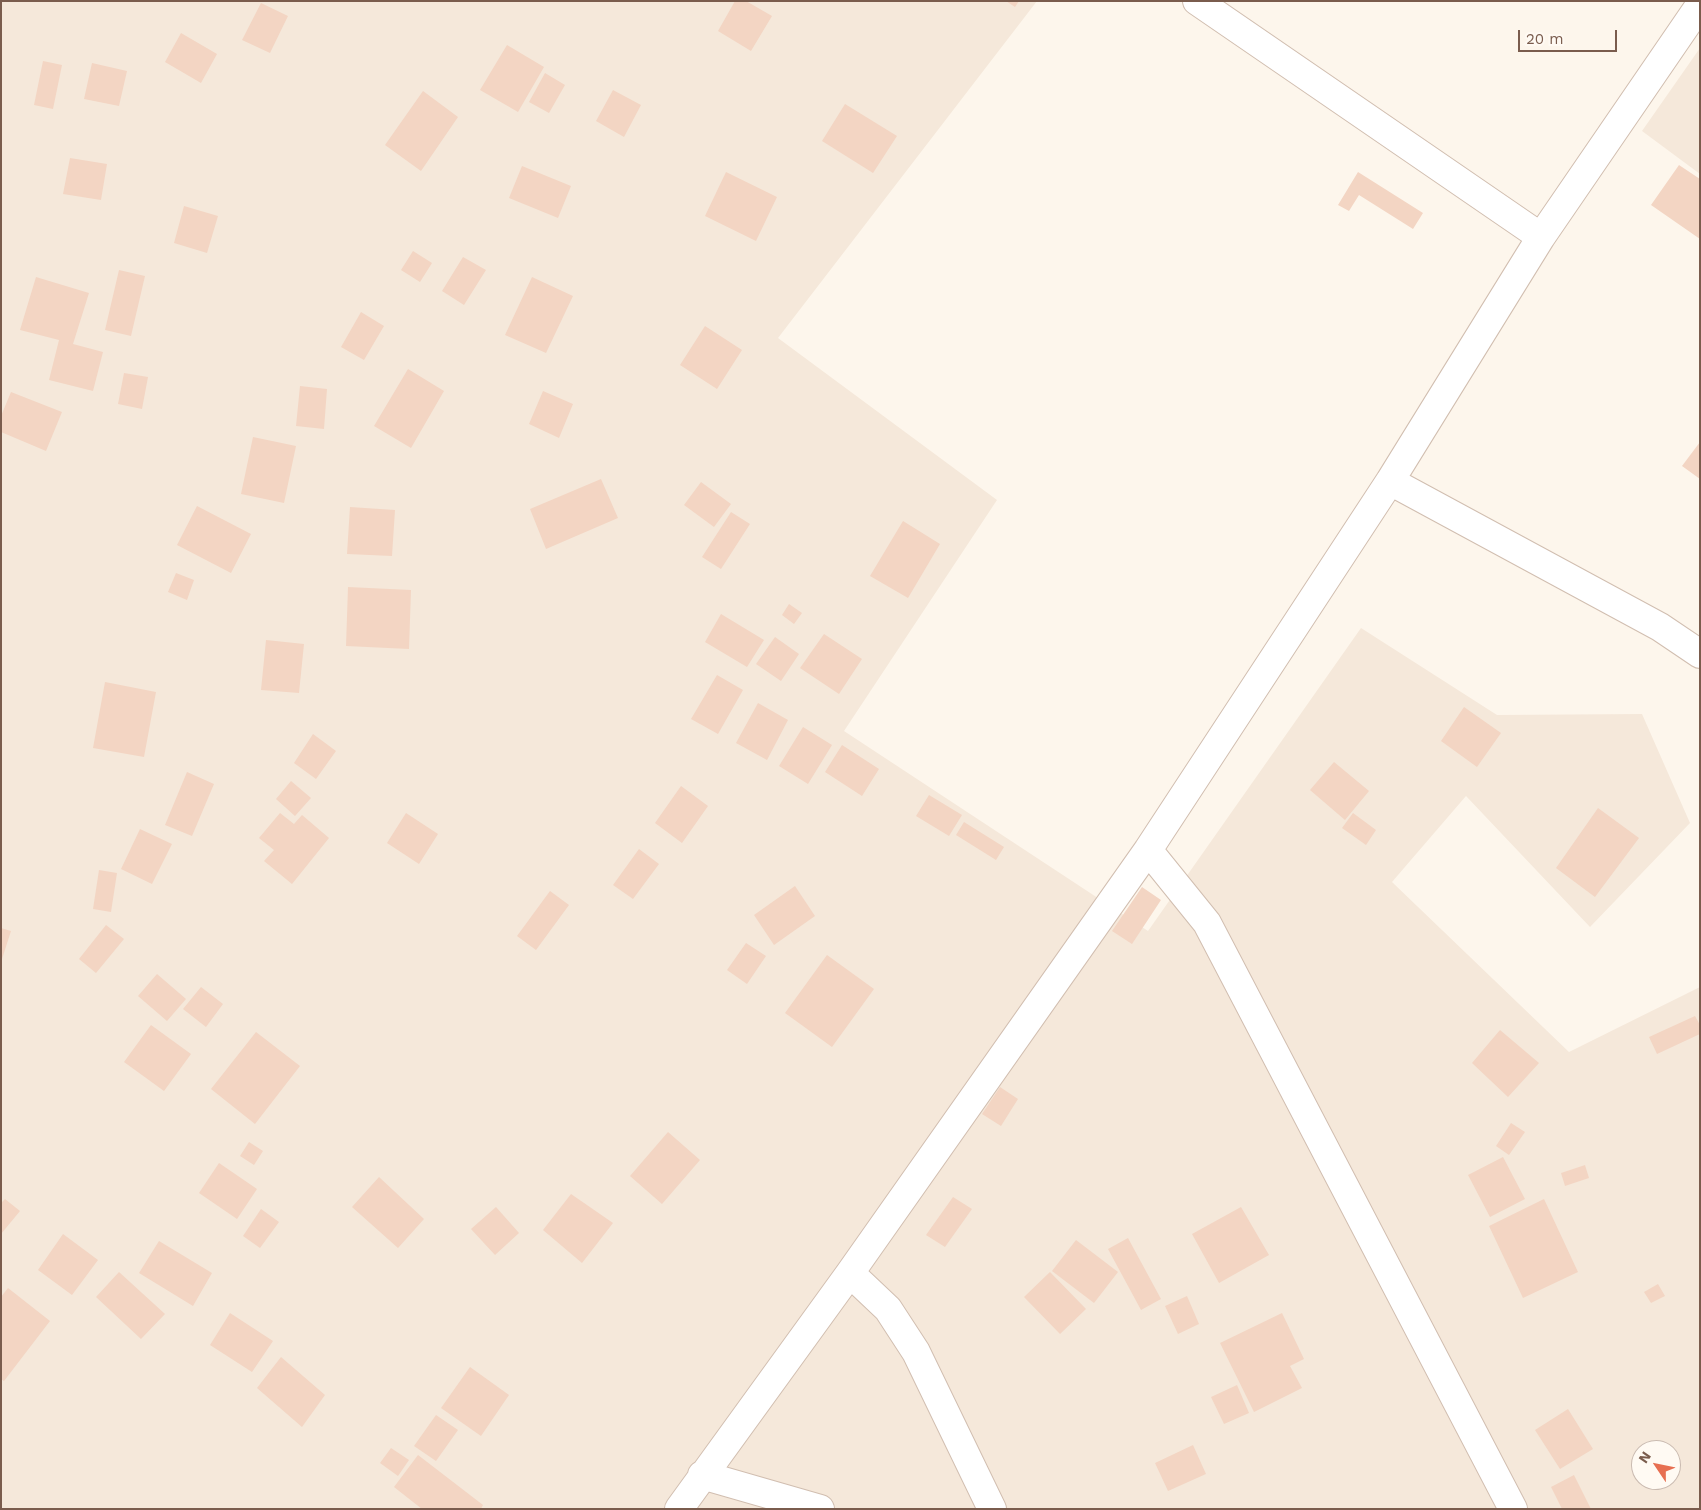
<!DOCTYPE html>
<style>
body{margin:0}
#map{position:relative;width:1701px;height:1510px;overflow:hidden;background:#fdf6ec;font-family:"Work Sans",sans-serif}
canvas{display:block}
.frame{position:absolute;inset:0;border:2px solid #7a5c4d;pointer-events:none}
.north{position:absolute;left:1631px;top:1440px;width:50px;height:50px;box-sizing:border-box;background:#fffaf3;border:1px solid #cabbb1;border-radius:50%;rotate:304deg;font-size:14px;font-weight:700;line-height:20px;text-align:center;color:#7a5c4d}
.north::after{content:'';display:block;margin:auto;width:18px;height:22px;background:#e76f51;clip-path:polygon(50% 0,100% 100%,50% 72%,0 100%)}
.scale{position:absolute;left:1518px;top:30px;width:99px;height:22px;box-sizing:border-box;border:2px solid #7a5c4d;border-top:0;padding-left:6px;font-size:15px;line-height:18px;white-space:nowrap;color:#7a5c4d;-webkit-text-stroke:4px #fffaf3;paint-order:stroke}
</style>
<div id="map">
<canvas width="1701" height="1510"></canvas>
<div class="frame"></div>
<div class="north">N</div>
<div class="scale">20 m</div>
</div>
<script>
const context = document.querySelector('canvas').getContext('2d');
context.lineJoin = 'round';
function fillPath(path, color) { context.fillStyle = color; context.fill(path, 'evenodd'); }
const poly = rows => new Path2D(rows.map(r => 'M' + r).join(''));
function stroke(path, color, width, dash) { context.strokeStyle = color; context.lineWidth = width; context.lineCap = dash ? 'butt' : 'round'; context.setLineDash(dash || []); context.stroke(path); }
fillPath(poly([
 [1,1,1037,1,778,338,997,500,844,731,1148,931,1361,628,1497,715,1642,714,1690,823,1590,927,1466,796,1392,882,1569,1052,1700,987,1700,1509,1,1509],
 [1641,1450,1671,1450,1671,1480,1641,1480],
 [1700,48,1700,174,1642,131]
]), '#f5e8da');
fillPath(poly([
 [735,1,746,1,772,16,751,51,718,31],
 [1006,1,1019,1,1015,7],
 [261,3,288,16,270,53,242,40],
 [181,33,217,54,201,83,165,62],
 [507,45,544,67,518,112,480,90],
 [43,61,62,65,53,109,34,105],
 [92,63,127,71,119,106,84,99],
 [545,73,565,85,549,113,529,102],
 [613,90,641,105,624,137,596,121],
 [423,91,458,117,421,171,385,145],
 [845,104,897,136,873,173,822,141],
 [70,158,107,164,101,200,63,194],
 [1679,165,1700,179,1700,239,1651,205],
 [522,166,571,186,558,218,509,198],
 [726,172,777,197,756,241,705,216],
 [1358,172,1423,213,1413,229,1359,195,1349,211,1338,205],
 [184,206,218,216,207,253,174,243],
 [413,251,432,263,420,282,401,270],
 [463,257,486,270,464,305,442,291],
 [119,270,145,276,131,336,105,330],
 [36,277,89,293,73,344,103,352,93,391,49,380,59,340,20,330],
 [532,277,573,296,546,353,505,335],
 [361,312,384,326,364,360,341,347],
 [705,326,742,350,717,389,680,365],
 [408,369,444,391,411,448,374,426],
 [124,373,148,377,142,409,118,404],
 [300,386,327,389,324,429,296,426],
 [543,391,573,404,559,438,529,424],
 [11,392,62,412,46,451,1,432,1,416],
 [253,437,296,446,284,503,241,494],
 [1700,442,1700,479,1682,466],
 [601,479,618,518,546,549,530,509],
 [701,482,731,504,714,527,684,505],
 [197,506,251,534,231,573,177,545],
 [350,507,395,510,392,556,347,554],
 [731,512,750,524,721,569,702,557],
 [903,521,940,544,908,598,870,576],
 [176,573,194,580,187,600,168,592],
 [348,587,411,590,409,649,346,646],
 [789,604,802,613,794,624,782,615],
 [721,614,764,640,747,667,705,642],
 [824,634,862,659,839,694,800,668],
 [775,637,799,654,781,681,756,664],
 [266,640,304,644,299,693,261,690],
 [717,675,743,690,718,734,691,719],
 [105,682,156,692,144,757,93,748],
 [758,703,788,720,767,760,736,743],
 [1464,707,1501,733,1477,767,1441,741],
 [803,727,832,745,808,784,779,766],
 [313,734,336,751,316,779,294,763],
 [842,745,879,769,862,796,825,772],
 [1334,762,1369,791,1345,820,1310,790],
 [187,772,214,784,192,836,165,825],
 [291,781,311,798,295,816,276,799],
 [681,786,708,806,682,843,655,823],
 [929,795,962,815,949,836,916,816],
 [1598,808,1639,838,1595,897,1556,868],
 [280,813,294,824,302,815,329,838,292,884,264,861,274,850,259,838],
 [406,813,438,834,419,864,387,843],
 [1353,813,1376,830,1366,845,1342,828],
 [964,822,1004,847,996,860,956,835],
 [140,829,172,844,152,884,121,869],
 [639,849,659,864,633,899,613,885],
 [99,870,117,873,111,912,93,909],
 [795,886,815,916,774,945,754,915],
 [1142,887,1161,900,1132,944,1112,931],
 [550,891,569,905,536,950,517,936],
 [106,925,124,939,96,973,79,959],
 [1,928,11,931,2,959,1,959],
 [746,943,766,956,747,984,727,970],
 [827,955,874,989,832,1047,785,1013],
 [157,974,186,999,167,1021,138,996],
 [201,987,223,1004,206,1027,183,1009],
 [1695,1016,1700,1025,1700,1034,1657,1054,1649,1037],
 [151,1025,191,1054,164,1091,124,1062],
 [1500,1030,1539,1063,1508,1097,1472,1063],
 [256,1032,300,1066,255,1124,211,1089],
 [1000,1087,1018,1099,1001,1126,982,1114],
 [1511,1123,1525,1132,1509,1155,1496,1146],
 [668,1132,700,1160,662,1204,630,1176],
 [249,1142,263,1151,254,1165,240,1156],
 [1503,1157,1525,1199,1490,1217,1468,1175],
 [219,1163,257,1189,237,1219,199,1193],
 [1585,1165,1589,1178,1565,1186,1561,1173],
 [379,1177,424,1219,398,1248,352,1207],
 [571,1194,613,1223,582,1263,543,1230],
 [953,1197,972,1209,945,1247,926,1235],
 [5,1199,20,1211,1,1234,1,1203],
 [1544,1199,1578,1272,1523,1298,1489,1226],
 [496,1207,519,1233,495,1255,471,1229],
 [1241,1207,1269,1255,1219,1283,1192,1234],
 [261,1209,279,1222,260,1248,243,1236],
 [63,1234,98,1260,72,1295,38,1270],
 [1128,1238,1161,1299,1141,1310,1108,1249],
 [1076,1240,1118,1272,1094,1303,1052,1271],
 [159,1241,212,1273,193,1306,139,1273],
 [119,1272,165,1314,141,1339,96,1297],
 [1050,1272,1086,1309,1060,1334,1024,1297],
 [1658,1284,1665,1296,1651,1303,1644,1292],
 [8,1288,50,1321,4,1381,1,1379,1,1297],
 [1187,1296,1199,1324,1178,1334,1165,1306],
 [230,1313,273,1341,252,1372,210,1345],
 [1282,1313,1304,1359,1290,1366,1302,1388,1254,1412,1220,1343],
 [281,1357,325,1395,302,1427,257,1388],
 [470,1367,509,1395,481,1436,441,1408],
 [1237,1385,1249,1413,1224,1424,1211,1397],
 [1568,1409,1593,1449,1560,1469,1535,1430],
 [436,1415,458,1430,436,1461,414,1446],
 [1193,1445,1206,1474,1168,1491,1155,1463],
 [391,1448,409,1460,398,1476,380,1463],
 [418,1455,483,1505,481,1509,422,1509,394,1487],
 [1574,1475,1591,1509,1562,1509,1551,1487]
]), '#f3d5c3');
const minor = poly([
 [1197,1,1541,237],
 [1390,481,1660,627,1700,654],
 [1148,850,1207,923,1513,1509],
 [850,1273,888,1309,916,1352,992,1509],
 [702,1475,820,1509],
 [679,1509,850,1273,1148,850,1390,481,1541,237,1700,5]
]);
stroke(minor, '#d1beb0', 30);
stroke(minor, '#fff', 28);
</script>
